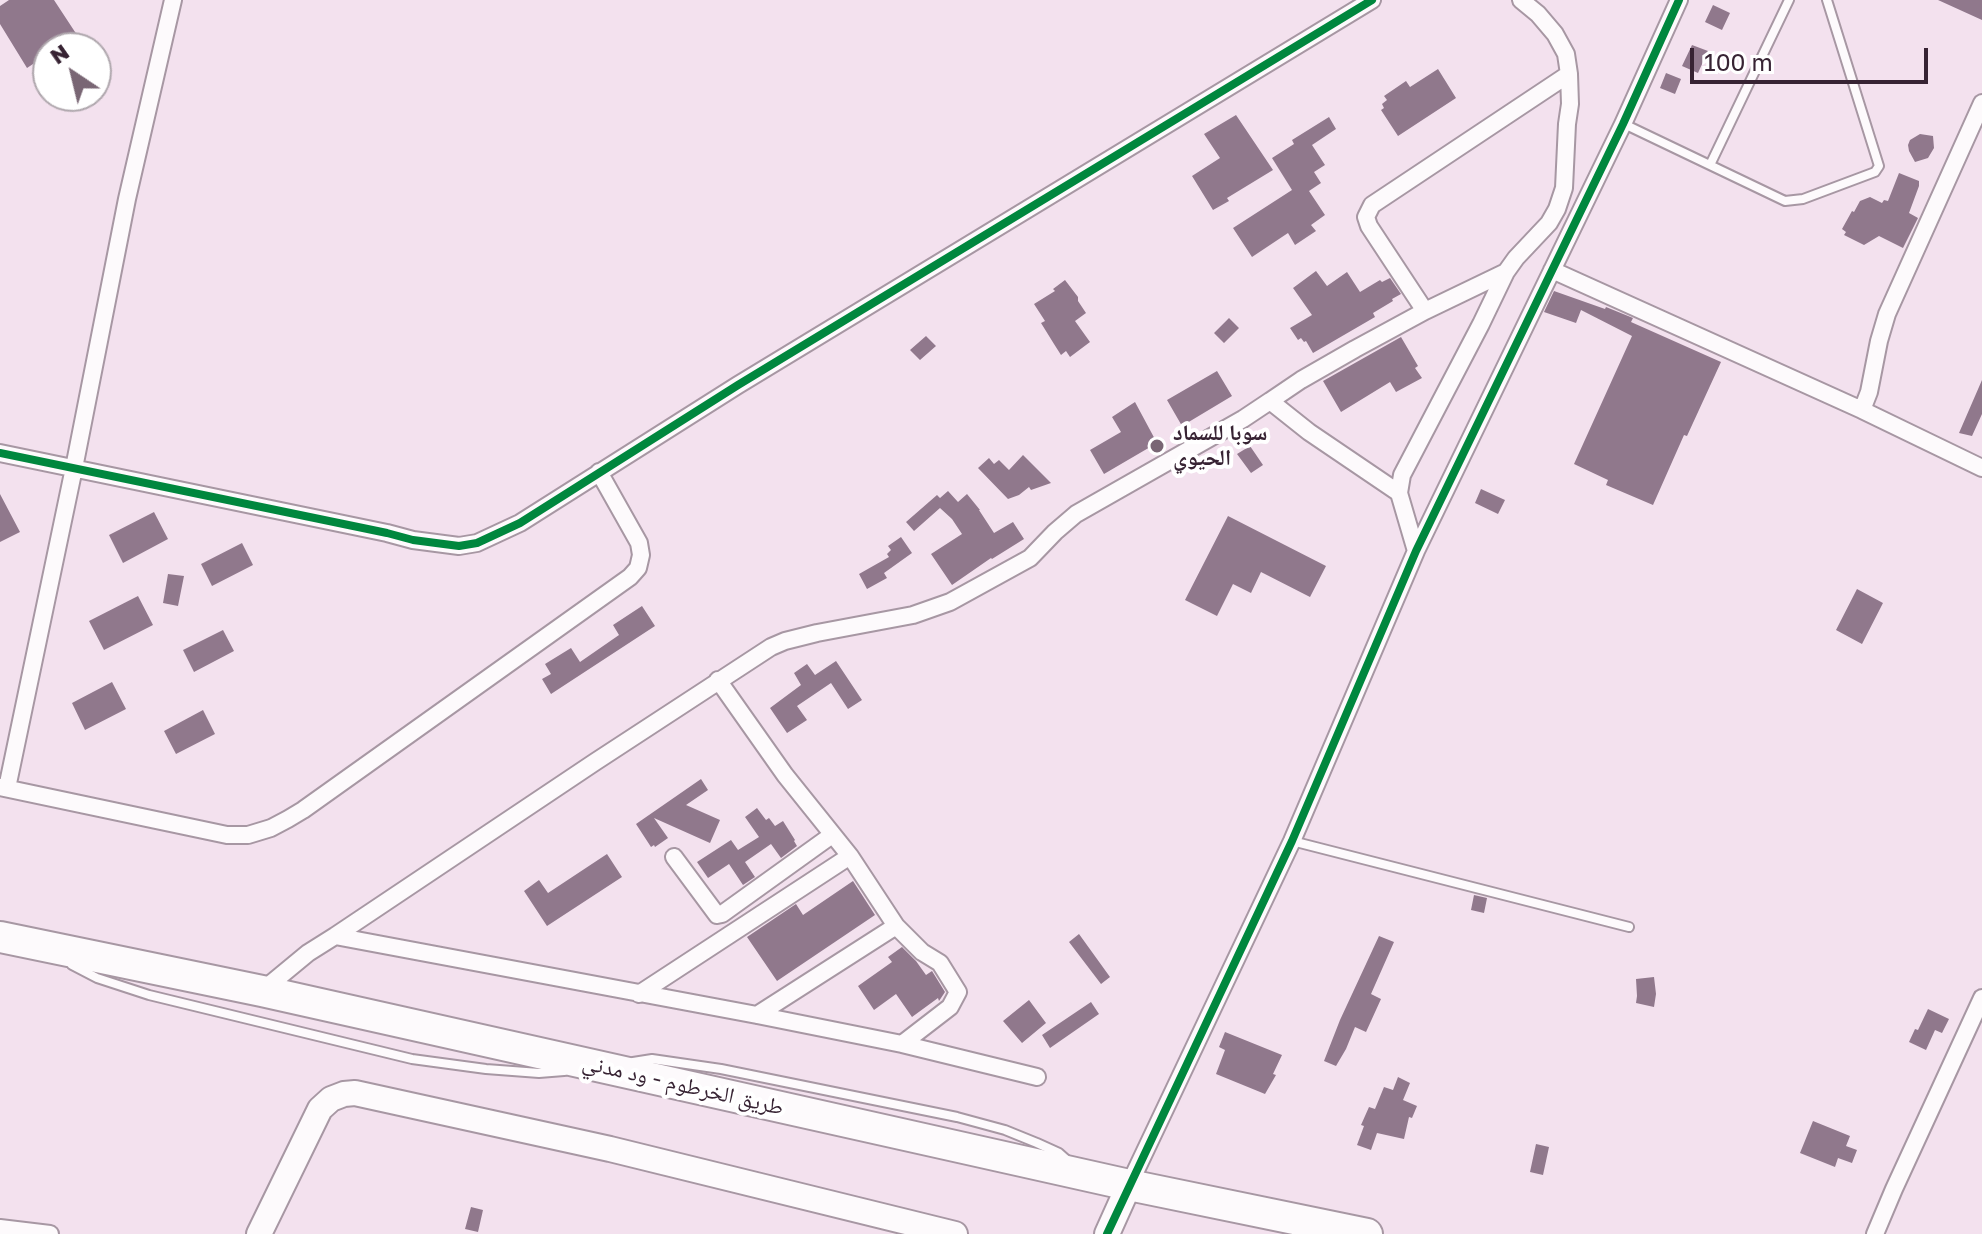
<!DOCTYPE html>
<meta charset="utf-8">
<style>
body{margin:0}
#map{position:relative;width:1982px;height:1234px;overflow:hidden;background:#f3e1ee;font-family:"Golos Text",sans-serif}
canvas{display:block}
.north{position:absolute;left:32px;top:32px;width:80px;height:80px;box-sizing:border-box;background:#fff;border:2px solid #afa7ad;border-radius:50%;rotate:325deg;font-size:22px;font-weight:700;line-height:32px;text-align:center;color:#372333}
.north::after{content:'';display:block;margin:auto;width:28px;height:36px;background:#796674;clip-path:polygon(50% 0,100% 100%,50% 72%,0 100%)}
.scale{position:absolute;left:1690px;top:48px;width:238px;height:36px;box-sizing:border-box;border:4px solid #372333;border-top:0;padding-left:10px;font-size:24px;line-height:28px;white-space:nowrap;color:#372333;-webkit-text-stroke:6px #fff;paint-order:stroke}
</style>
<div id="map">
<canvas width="1982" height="1234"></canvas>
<div class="north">N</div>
<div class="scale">100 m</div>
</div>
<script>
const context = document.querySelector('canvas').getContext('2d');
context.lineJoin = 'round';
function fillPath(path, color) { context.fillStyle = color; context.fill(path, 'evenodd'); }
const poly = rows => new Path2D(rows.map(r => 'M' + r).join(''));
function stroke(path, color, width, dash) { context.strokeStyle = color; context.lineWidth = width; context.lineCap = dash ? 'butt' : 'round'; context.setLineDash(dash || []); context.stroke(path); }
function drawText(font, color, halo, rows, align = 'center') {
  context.font = font + ' "Golos Text","Noto Naskh Arabic",sans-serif'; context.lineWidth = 8; context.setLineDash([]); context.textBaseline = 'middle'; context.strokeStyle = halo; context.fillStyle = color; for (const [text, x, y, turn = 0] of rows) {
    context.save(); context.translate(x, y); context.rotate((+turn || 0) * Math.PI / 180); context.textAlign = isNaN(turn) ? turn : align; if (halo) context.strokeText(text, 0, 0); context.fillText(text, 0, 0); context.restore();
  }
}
fillPath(poly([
 [9,0,54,0,77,35,57,48,48,48,48,54,27,68,0,24,0,6],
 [1938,0,1982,0,1982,20],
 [1713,5,1730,13,1722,30,1705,22],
 [1692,45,1708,51,1698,73,1682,66],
 [1438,69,1456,98,1398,136,1381,110,1384,108,1382,104,1387,100,1384,96,1406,81,1410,87],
 [1666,73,1681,79,1675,94,1660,88],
 [1236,115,1273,170,1227,198,1229,201,1213,210,1192,176,1220,158,1204,134],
 [1329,117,1336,129,1312,145,1325,165,1314,172,1321,183,1309,191,1325,215,1311,225,1316,231,1295,245,1288,233,1252,257,1233,228,1292,190,1272,158,1294,144,1292,140],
 [1920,134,1933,136,1934,148,1928,158,1915,162,1909,151,1908,145,1910,140],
 [1899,173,1919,181,1919,186,1909,213,1918,218,1903,248,1879,236,1864,245,1844,235,1846,232,1842,229,1852,211,1854,212,1860,201,1870,197,1882,203,1884,200,1888,201],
 [1316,271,1327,286,1347,272,1360,292,1380,280,1382,282,1390,278,1401,294,1392,299,1393,301,1373,313,1375,317,1313,353,1306,341,1304,342,1301,338,1298,340,1290,328,1312,315,1293,288],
 [1065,280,1078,297,1078,301,1086,313,1075,321,1090,342,1070,357,1066,351,1061,355,1054,344,1041,323,1045,321,1034,304,1055,291,1053,289],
 [1554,291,1605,309,1606,307,1633,318,1631,322,1721,362,1687,436,1684,435,1653,505,1606,485,1608,480,1574,464,1632,336,1581,310,1576,323,1544,312],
 [1229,318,1239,328,1224,343,1214,333],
 [926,336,936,346,920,360,910,350],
 [1401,337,1418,366,1415,368,1422,378,1396,392,1390,382,1341,412,1323,381],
 [1217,371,1232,396,1182,426,1167,400],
 [1982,380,1982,414,1972,436,1959,433],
 [1135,402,1157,443,1104,474,1090,450,1121,432,1112,417],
 [1250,446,1263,465,1251,473,1237,454],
 [1023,455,1051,483,1031,490,1029,487,1019,495,1008,499,978,468,989,458,994,464,999,460,1009,470],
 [1481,489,1505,500,1498,514,1475,503],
 [948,491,958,502,967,494,980,510,979,510,994,533,1013,522,1024,539,992,559,991,558,952,585,931,554,962,534,952,519,940,508,914,531,906,522,937,495,940,498],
 [0,494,20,532,0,542],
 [154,512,168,539,123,563,109,535],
 [1228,516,1326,566,1310,597,1261,572,1251,593,1233,584,1217,616,1185,600],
 [901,537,912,553,884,573,887,578,867,589,859,574,889,557,887,554,891,550,888,546],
 [242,543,253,565,212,586,201,564],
 [168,574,184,576,178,606,163,603],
 [1857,589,1883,603,1862,644,1836,630],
 [138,596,153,625,104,650,89,621],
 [642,606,655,626,551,694,542,679,551,674,545,664,571,648,580,662,619,635,613,625],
 [223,630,234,651,194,672,183,650],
 [836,661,862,700,848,709,831,683,797,706,807,720,787,733,770,708,801,685,794,673,807,664,815,675],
 [112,682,126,709,85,730,72,703],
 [203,710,215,734,176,754,164,731],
 [701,779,708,790,686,805,720,820,710,843,654,818,668,838,655,847,654,845,651,847,636,824],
 [757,808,766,820,769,818,775,826,783,821,795,840,794,841,797,846,781,858,771,844,745,862,755,877,743,885,729,864,708,878,697,862,731,840,738,850,759,837,745,817],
 [607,854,622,877,547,926,524,891,539,880,548,893],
 [853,881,875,915,777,981,747,937,796,904,803,915],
 [1474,895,1487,898,1484,913,1471,910],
 [1079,934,1110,977,1101,984,1069,942],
 [1379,936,1394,942,1371,994,1381,999,1366,1032,1355,1027,1346,1049,1336,1066,1324,1061,1340,1020],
 [902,947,916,961,926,975,932,971,945,992,939,1001,938,998,912,1017,896,994,874,1010,858,986,892,962,888,957],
 [1654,977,1656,994,1654,1007,1636,1003,1637,996,1636,979],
 [1029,1000,1046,1023,1022,1043,1003,1021],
 [1091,1002,1099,1014,1050,1048,1042,1035],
 [1928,1009,1949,1019,1942,1033,1935,1030,1926,1050,1909,1042,1915,1029,1918,1030],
 [1225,1032,1282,1055,1273,1074,1276,1075,1265,1094,1216,1074,1225,1050,1219,1047],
 [1398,1077,1410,1083,1403,1100,1417,1106,1412,1118,1409,1117,1404,1139,1377,1133,1371,1150,1357,1145,1364,1126,1361,1125,1369,1107,1375,1109,1384,1087,1393,1090],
 [1813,1121,1850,1136,1846,1146,1857,1150,1852,1163,1838,1158,1835,1167,1800,1153],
 [1536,1144,1549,1147,1543,1175,1530,1172],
 [471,1207,483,1210,478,1232,465,1229]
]), '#90788c');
const lane = poly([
 [1624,124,1785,201,1803,199,1875,172,1879,166,1827,0],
 [1710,165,1789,0],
 [1292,841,1629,927],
 [72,965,97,978,149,995,412,1059,486,1069,539,1073,564,1071],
 [633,1062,652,1059,721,1069,957,1117,1005,1130,1037,1143,1059,1153,1068,1161]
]);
const street = poly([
 [1552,270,1862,410,1869,392,1879,341,1887,314,1982,103],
 [1425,311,1369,226,1366,217,1372,205,1569,74],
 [1270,401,1301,380,1355,349,1425,311,1506,272],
 [1862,410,1982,468],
 [0,453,387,533,413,540,459,546,477,543,520,523,738,385,1372,0],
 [1416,551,1399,493,1402,475,1481,324,1506,272,1516,258,1549,223,1557,209,1564,188,1567,124,1570,104,1569,74,1566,54,1555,34,1538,14,1521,0],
 [718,680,785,775,850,856,896,926,922,952,940,963,958,992,950,1007,902,1044],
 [0,787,227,835,248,835,271,828,288,819,303,810,630,577,638,568,641,555,639,543,599,472],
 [7,788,74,468,127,199,173,0],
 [674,857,717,915,722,914,832,835],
 [335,936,757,1015,902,1044,1037,1077],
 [262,991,308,953,335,936,595,762,771,647,785,641,817,633,913,615,950,602,1030,558,1055,532,1076,514,1243,419,1270,401,1309,432,1399,493],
 [639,994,850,856],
 [757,1015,896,926],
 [1129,1185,1292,841,1416,551,1623,124,1679,0],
 [0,1228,50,1234],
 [1875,1234,1894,1189,1982,998]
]);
const secondary = poly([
 [259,1234,320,1109,331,1099,344,1094,355,1093,610,1149,955,1234],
 [1107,1234,1129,1185]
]);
const highway = poly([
 [0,937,262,991,1129,1185,1367,1234]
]);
stroke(lane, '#a797a3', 12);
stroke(street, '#a797a3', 20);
stroke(secondary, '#a797a3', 28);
stroke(highway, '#a797a3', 34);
stroke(lane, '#fdfafc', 8);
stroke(street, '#fdfafc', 16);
stroke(secondary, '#fdfafc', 24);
stroke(highway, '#fdfafc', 30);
stroke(poly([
 [0,453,387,533,413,540,459,546,477,543,520,523,738,385,1372,0],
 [1107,1234,1292,841,1416,551,1623,124,1679,0]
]), '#00873e', 8);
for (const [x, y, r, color] of [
 [1157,446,8,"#796674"]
]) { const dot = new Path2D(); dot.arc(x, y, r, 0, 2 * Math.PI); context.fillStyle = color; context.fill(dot); stroke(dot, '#fff', 3); }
drawText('bold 22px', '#372333', '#fff', [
 ["سوبا للسماد",1173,433],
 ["الحيوي",1173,458]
], 'left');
drawText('22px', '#372333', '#fff', [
 ["طريق الخرطوم - ود مدني",683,1085,13]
]);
</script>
